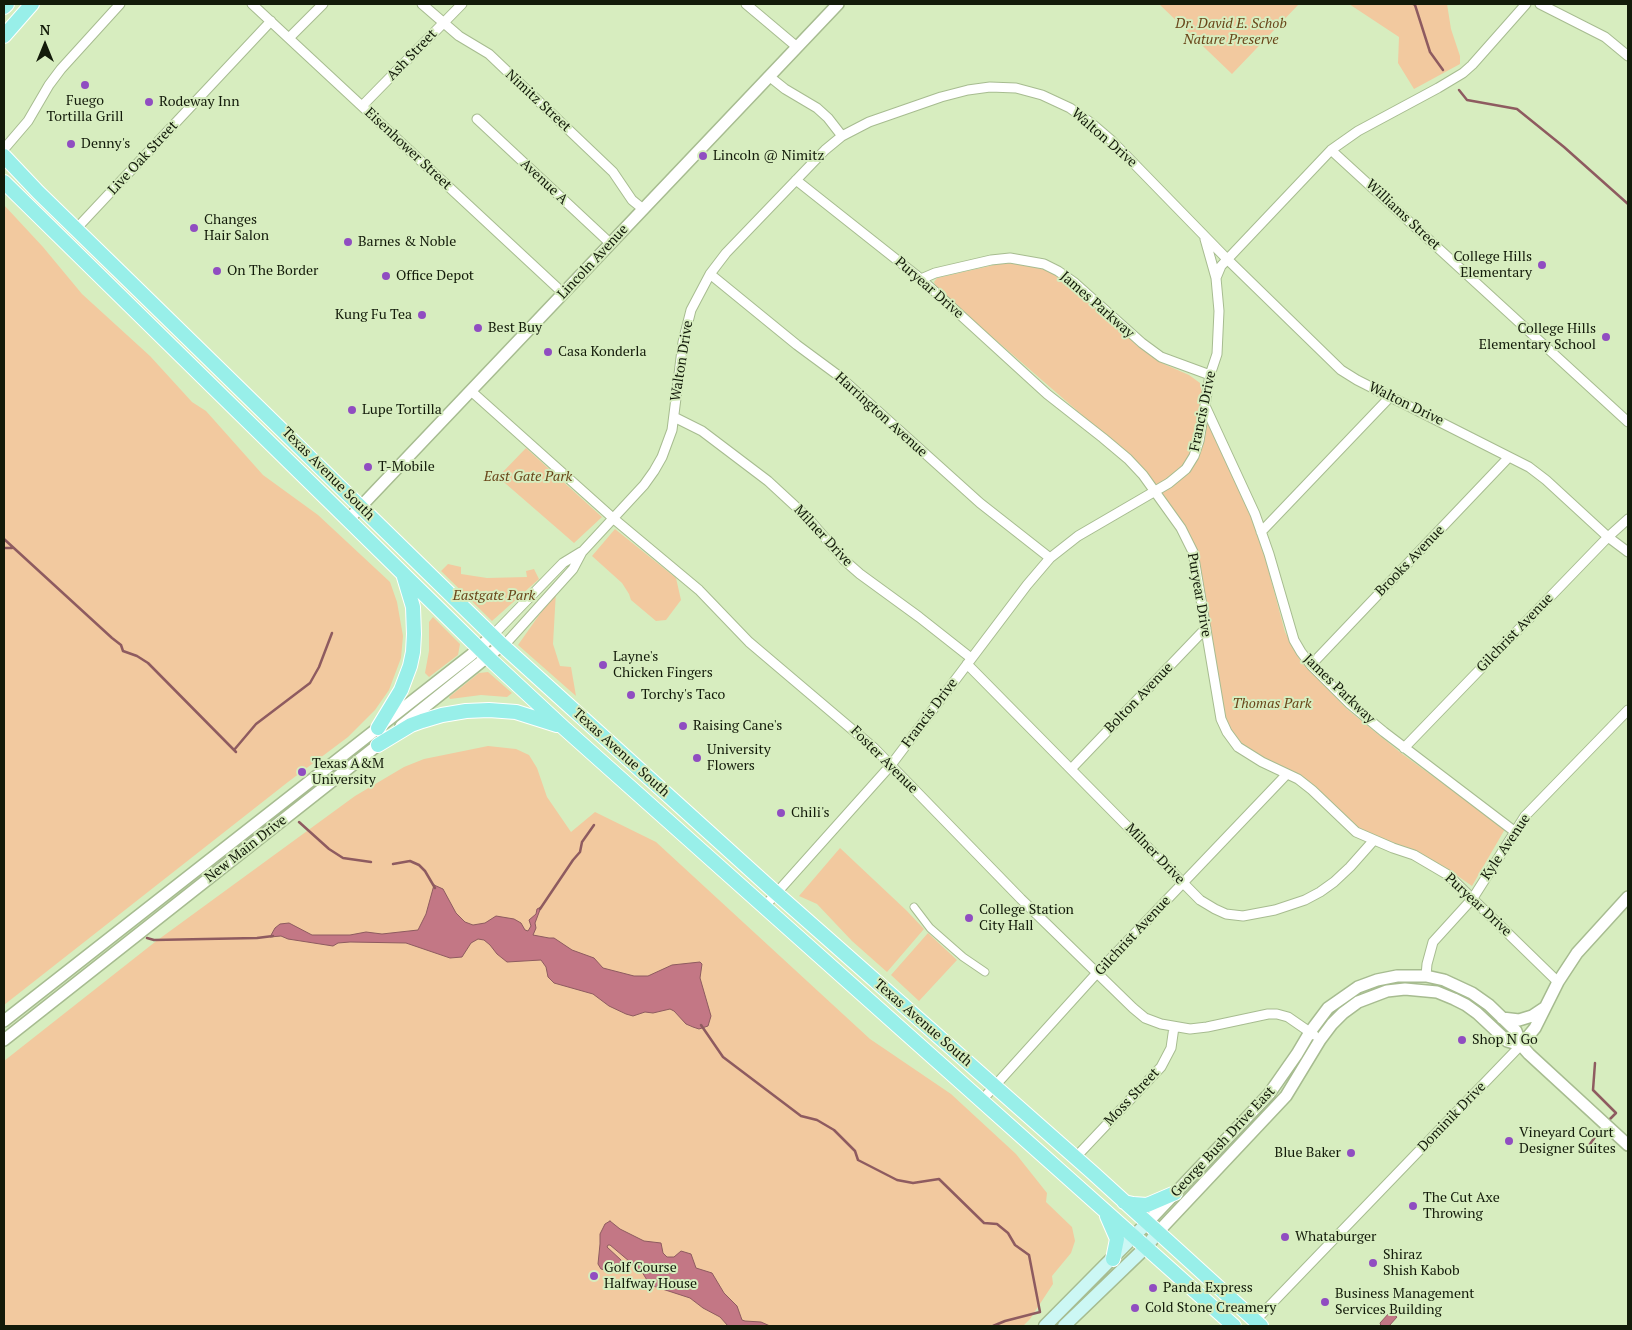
<!DOCTYPE html>
<style>
body{margin:0}
#map{position:relative;width:1632px;height:1330px;overflow:hidden;background:#d7edbf;font-family:"PT Serif",serif}
canvas{display:block}
.frame{position:absolute;inset:0;border:5px solid #131b0a;pointer-events:none}
.north{position:absolute;left:20px;top:20px;width:50px;height:50px;-webkit-text-stroke:4px #d7edbf;paint-order:stroke;rotate:0deg;font-size:14px;font-weight:700;line-height:20px;text-align:center;color:#131b0a}
.north::after{content:'';display:block;margin:auto;width:18px;height:22px;background:#131b0a;clip-path:polygon(50% 0,100% 100%,50% 72%,0 100%)}
</style>
<div id="map">
<canvas width="1632" height="1330"></canvas>
<div class="frame"></div>
<div class="north">N</div>
</div>
<script>
const context = document.querySelector('canvas').getContext('2d');
context.lineJoin = 'round';
function fillPath(path, color) { context.fillStyle = color; context.fill(path, 'evenodd'); }
const poly = rows => new Path2D(rows.map(r => 'M' + r).join(''));
function stroke(path, color, width, dash) { context.strokeStyle = color; context.lineWidth = width; context.lineCap = dash ? 'butt' : 'round'; context.setLineDash(dash || []); context.stroke(path); }
function drawText(font, color, halo, rows, align = 'center') {
  context.font = font + ' "PT Serif",serif'; context.lineWidth = 4; context.setLineDash([]); context.textBaseline = 'middle'; context.strokeStyle = halo; context.fillStyle = color; for (const [text, x, y, turn = 0] of rows) {
    context.save(); context.translate(x, y); context.rotate((+turn || 0) * Math.PI / 180); context.textAlign = isNaN(turn) ? turn : align; if (halo) context.strokeText(text, 0, 0); context.fillText(text, 0, 0); context.restore();
  }
}
fillPath(poly([
 [1159,4,1299,4,1232,74],
 [1349,4,1447,4,1451,29,1460,56,1460,64,1414,89,1398,63,1399,37],
 [4,205,43,247,82,294,150,356,192,402,206,411,263,475,318,515,390,582,397,602,403,636,401,658,389,690,375,710,348,737,288,782,4,1005],
 [1007,262,1021,263,1049,271,1079,293,1164,364,1189,375,1200,383,1208,422,1259,535,1285,632,1301,662,1347,709,1401,753,1505,829,1472,886,1445,867,1357,828,1296,776,1241,746,1224,728,1198,555,1190,535,1134,460,937,289,934,282,937,278],
 [526,448,602,517,574,543,498,477],
 [615,529,676,578,681,600,666,620,656,621,631,600,629,594,622,583,592,556],
 [448,564,461,567,461,574,487,578,527,577,526,571,534,569,539,579,492,621,441,571],
 [556,591,553,644,560,666,571,667,576,696,518,645],
 [433,617,460,644,458,655,429,677,425,673,429,651,429,622],
 [488,672,512,693,507,697,481,695,450,699,449,697,479,673],
 [488,746,516,749,529,755,537,768,547,797,571,832,595,812,656,842,870,1039,951,1094,1016,1154,1047,1193,1046,1202,1072,1227,1075,1241,1071,1253,1052,1276,1053,1284,1030,1319,1023,1326,4,1326,4,1061,155,942,355,796,404,767,424,759],
 [840,848,907,911,924,929,887,972,852,941,817,904,799,896],
 [928,933,957,960,919,1001,891,975]
]), '#f2c99f');
const water = poly([
 [434,885,443,889,456,913,465,922,473,925,485,923,496,916,514,919,521,923,525,930,528,931,531,926,529,920,536,914,537,909,541,907,535,923,536,928,533,935,549,938,554,938,572,950,594,958,603,968,634,976,648,976,672,965,700,962,702,964,700,978,711,1016,708,1026,699,1029,693,1027,686,1024,674,1011,670,1009,653,1013,645,1012,633,1016,626,1014,609,1006,593,994,554,983,548,977,546,967,541,960,507,962,497,954,490,945,484,940,478,939,471,943,462,957,450,958,406,943,350,942,338,943,333,946,288,939,281,936,270,937,275,928,280,924,289,923,312,935,350,935,366,932,382,934,418,930,426,914,434,885],
 [610,1221,620,1229,644,1241,661,1243,663,1253,667,1257,674,1257,681,1251,691,1254,696,1268,712,1273,724,1293,737,1306,742,1320,745,1321,761,1322,770,1326,728,1326,720,1317,703,1308,690,1298,650,1285,642,1272,610,1245,608,1245,607,1247,621,1260,623,1270,621,1272,613,1272,601,1269,598,1264,600,1244,600,1234,605,1224,610,1221],
 [1390,1312,1397,1317,1389,1326,1381,1326,1380,1323,1390,1312]
]);
fillPath(water, '#c37785');
stroke(water, '#8e5b60', 1);
stroke(poly([
 [1413,4,1415,5,1430,52,1443,70],
 [1459,90,1467,100,1517,109,1564,147,1628,204],
 [4,539,112,638,121,645,123,651,137,656,148,663,236,752],
 [4,548,12,548],
 [234,750,256,724,310,683,319,667,332,633],
 [299,822,329,849,343,858,371,862],
 [393,864,410,861,419,865,425,871,435,888],
 [540,909,573,860,580,852,582,842,594,825],
 [147,938,154,940,257,938,273,936],
 [701,1025,723,1057,801,1116,817,1120,834,1130,855,1151,858,1160,897,1180,913,1183,939,1179,984,1223,997,1224,1008,1233,1015,1245,1029,1255,1040,1312,1005,1321,993,1326],
 [1595,1063,1593,1090,1616,1113,1607,1122],
 [1585,1151,1603,1126]
]), '#8e5b60', 2.5);
const pedestrian = poly([
 [914,907,930,928,963,957,985,972]
]);
const minor = poly([
 [252,4,564,294],
 [422,4,459,36,489,54,613,172,632,200,643,209],
 [746,4,797,47],
 [1540,4,1605,37,1628,56],
 [289,38,323,4],
 [770,77,785,89,817,108,828,118,842,136],
 [362,106,462,4],
 [477,119,611,244],
 [4,149,28,121,49,85,61,69,120,4],
 [1331,150,1628,422],
 [796,180,921,279,1047,394,1103,438,1128,459,1143,475,1181,528,1193,552,1221,719,1227,732,1238,747,1262,762,1298,779,1312,790,1356,832,1393,848,1414,855,1448,875,1558,982],
 [76,229,271,21],
 [1205,239,1216,278],
 [710,274,797,345,839,376,980,503,1050,558],
 [921,279,935,273,991,260,1010,258,1044,264,1058,271,1075,283,1142,343,1161,357,1210,375],
 [471,391,614,519,699,590,749,642,874,748,1021,899,1133,1008,1145,1018,1161,1024,1190,1029,1207,1027,1268,1014,1277,1014,1288,1017,1314,1035],
 [1206,408,1255,514,1269,554,1294,640,1301,652,1311,665,1350,704,1384,732,1514,831],
 [674,417,702,431,768,481,807,517,844,560,860,574,919,617,971,658],
 [1261,532,1390,397],
 [492,636,563,563,581,552],
 [502,645,508,641,573,569,582,552,644,485,654,471,662,457,672,430,683,342,691,310,710,274,726,253,825,150,842,136,869,122,941,97,968,90,990,87,1016,88,1042,95,1070,108,1091,123,1112,141,1227,259,1341,370,1357,380,1529,467,1546,480,1608,537,1628,552],
 [967,664,1200,900,1215,909,1226,914,1243,916,1275,910,1305,900,1320,892,1334,882,1350,867,1374,840],
 [1311,665,1509,457],
 [1404,748,1608,537,1628,519],
 [1072,768,1206,628],
 [764,907,891,765,1027,585,1050,558,1078,536,1169,483,1186,469,1194,456,1199,441,1210,375,1217,354,1219,311,1216,278,1221,266,1331,150,1358,131,1438,88,1463,73,1472,65,1526,4],
 [1426,976,1427,964,1433,942,1473,898,1525,816,1628,710],
 [982,1100,1096,974,1286,775],
 [1075,1158,1161,1067,1171,1048,1174,1027],
 [1255,1321,1521,1045]
]);
const tertiary = poly([
 [348,520,838,4],
 [401,726,502,645],
 [1502,1018,1519,1020,1532,1016,1544,1008],
 [4,1021,471,655,492,636],
 [4,1040,383,741],
 [1521,1045,1535,1028,1558,982,1577,953,1628,897],
 [1147,1223,1269,1094,1297,1054,1310,1032,1328,1008,1358,987,1377,980,1397,976,1426,976,1444,980,1472,993,1489,1005,1516,1031,1521,1045,1529,1054,1628,1145],
 [1158,1232,1286,1096,1320,1040,1332,1024,1343,1013,1358,1002,1387,991,1405,989,1437,992,1454,999,1466,1005,1477,1013,1507,1041,1521,1045]
]);
const secondary = poly([
 [1045,1326,1147,1223],
 [1064,1326,1146,1247,1158,1232]
]);
const primary = poly([
 [4,7,7,4],
 [4,36,32,4],
 [4,156,38,192,502,645,776,893,1093,1173,1261,1326],
 [4,182,493,662,564,728,1234,1326],
 [378,728,401,690,410,666,413,652,414,634,413,607,404,577],
 [378,745,411,725,422,721,442,715,466,711,489,710,516,712,557,725],
 [1124,1202,1133,1204,1147,1205,1175,1193],
 [1107,1216,1117,1239,1113,1259]
]);
stroke(pedestrian, '#a7bc90', 9);
stroke(minor, '#a7bc90', 11);
stroke(tertiary, '#a7bc90', 14);
stroke(secondary, '#a7bc90', 15);
stroke(primary, '#fff', 16);
stroke(pedestrian, '#fff', 7);
stroke(minor, '#fff', 9);
stroke(tertiary, '#fff', 11);
stroke(secondary, '#ccf7f4', 12);
stroke(primary, '#98efe9', 14);
for (const [x, y, r, color] of [
 [85,85,5,"#904dc1"],
 [149,102,5,"#904dc1"],
 [71,144,5,"#904dc1"],
 [703,156,5,"#904dc1"],
 [194,228,5,"#904dc1"],
 [348,242,5,"#904dc1"],
 [1542,265,5,"#904dc1"],
 [217,271,5,"#904dc1"],
 [386,276,5,"#904dc1"],
 [422,315,5,"#904dc1"],
 [478,328,5,"#904dc1"],
 [1606,337,5,"#904dc1"],
 [548,352,5,"#904dc1"],
 [352,410,5,"#904dc1"],
 [368,467,5,"#904dc1"],
 [603,665,5,"#904dc1"],
 [631,695,5,"#904dc1"],
 [683,726,5,"#904dc1"],
 [697,758,5,"#904dc1"],
 [302,772,5,"#904dc1"],
 [781,813,5,"#904dc1"],
 [969,918,5,"#904dc1"],
 [1462,1040,5,"#904dc1"],
 [1509,1141,5,"#904dc1"],
 [1351,1153,5,"#904dc1"],
 [1413,1206,5,"#904dc1"],
 [1285,1237,5,"#904dc1"],
 [1373,1263,5,"#904dc1"],
 [594,1276,5,"#904dc1"],
 [1153,1288,5,"#904dc1"],
 [1325,1302,5,"#904dc1"],
 [1135,1308,5,"#904dc1"]
]) { const dot = new Path2D(); dot.arc(x, y, r, 0, 2 * Math.PI); context.fillStyle = color; context.fill(dot); stroke(dot, '#d7edbf', 2); }
drawText('italic 14px', '#69461a', '#d7edbf', [
 ["Dr. David E. Schob",1231,24],
 ["Nature Preserve",1231,40],
 ["East Gate Park",528,477],
 ["Eastgate Park",494,596],
 ["Thomas Park",1272,704]
]);
drawText('14px', '#131b0a', '#d7edbf', [
 ["Ash Street",412,55,-46],
 ["Nimitz Street",538,101,43],
 ["Walton Drive",1104,138,41],
 ["Eisenhower Street",408,149,43],
 ["Live Oak Street",143,158,-47],
 ["Avenue A",544,182,43],
 ["Williams Street",1403,215,43],
 ["Lincoln Avenue",593,262,-47],
 ["Puryear Drive",929,288,41],
 ["James Parkway",1097,305,41],
 ["Walton Drive",682,361,-81],
 ["Walton Drive",1406,404,26],
 ["Francis Drive",1203,411,-78],
 ["Harrington Avenue",881,415,42],
 ["Texas Avenue South",328,474,45],
 ["Milner Drive",823,536,47],
 ["Brooks Avenue",1410,561,-46],
 ["Puryear Drive",1199,595,80],
 ["Gilchrist Avenue",1515,633,-46],
 ["James Parkway",1339,689,44],
 ["Bolton Avenue",1139,698,-46],
 ["Francis Drive",930,713,-53],
 ["Texas Avenue South",621,753,42],
 ["Foster Avenue",884,760,45],
 ["Kyle Avenue",1506,847,-56],
 ["New Main Drive",246,849,-38],
 ["Milner Drive",1155,854,46],
 ["Puryear Drive",1478,905,43],
 ["Gilchrist Avenue",1133,936,-47],
 ["Texas Avenue South",923,1023,41],
 ["Moss Street",1132,1097,-47],
 ["Dominik Drive",1452,1117,-46],
 ["George Bush Drive East",1223,1142,-47]
]);
drawText('14px', '#131b0a', '#d7edbf', [
 ["Fuego",85,101,"center"],
 ["Tortilla Grill",85,117,"center"],
 ["Rodeway Inn",159,102],
 ["Denny's",81,144],
 ["Lincoln @ Nimitz",713,156],
 ["Changes",204,220],
 ["Hair Salon",204,236],
 ["Barnes & Noble",358,242],
 ["College Hills",1532,257,"right"],
 ["Elementary",1532,273,"right"],
 ["On The Border",227,271],
 ["Office Depot",396,276],
 ["Kung Fu Tea",412,315,"right"],
 ["Best Buy",488,328],
 ["College Hills",1596,329,"right"],
 ["Elementary School",1596,345,"right"],
 ["Casa Konderla",558,352],
 ["Lupe Tortilla",362,410],
 ["T-Mobile",378,467],
 ["Layne's",613,657],
 ["Chicken Fingers",613,673],
 ["Torchy's Taco",641,695],
 ["Raising Cane's",693,726],
 ["University",707,750],
 ["Flowers",707,766],
 ["Texas A&M",312,764],
 ["University",312,780],
 ["Chili's",791,813],
 ["College Station",979,910],
 ["City Hall",979,926],
 ["Shop N Go",1472,1040],
 ["Vineyard Court",1519,1133],
 ["Designer Suites",1519,1149],
 ["Blue Baker",1341,1153,"right"],
 ["The Cut Axe",1423,1198],
 ["Throwing",1423,1214],
 ["Whataburger",1295,1237],
 ["Shiraz",1383,1255],
 ["Shish Kabob",1383,1271],
 ["Golf Course",604,1268],
 ["Halfway House",604,1284],
 ["Panda Express",1163,1288],
 ["Business Management",1335,1294],
 ["Services Building",1335,1310],
 ["Cold Stone Creamery",1145,1308]
], 'left');
</script>
